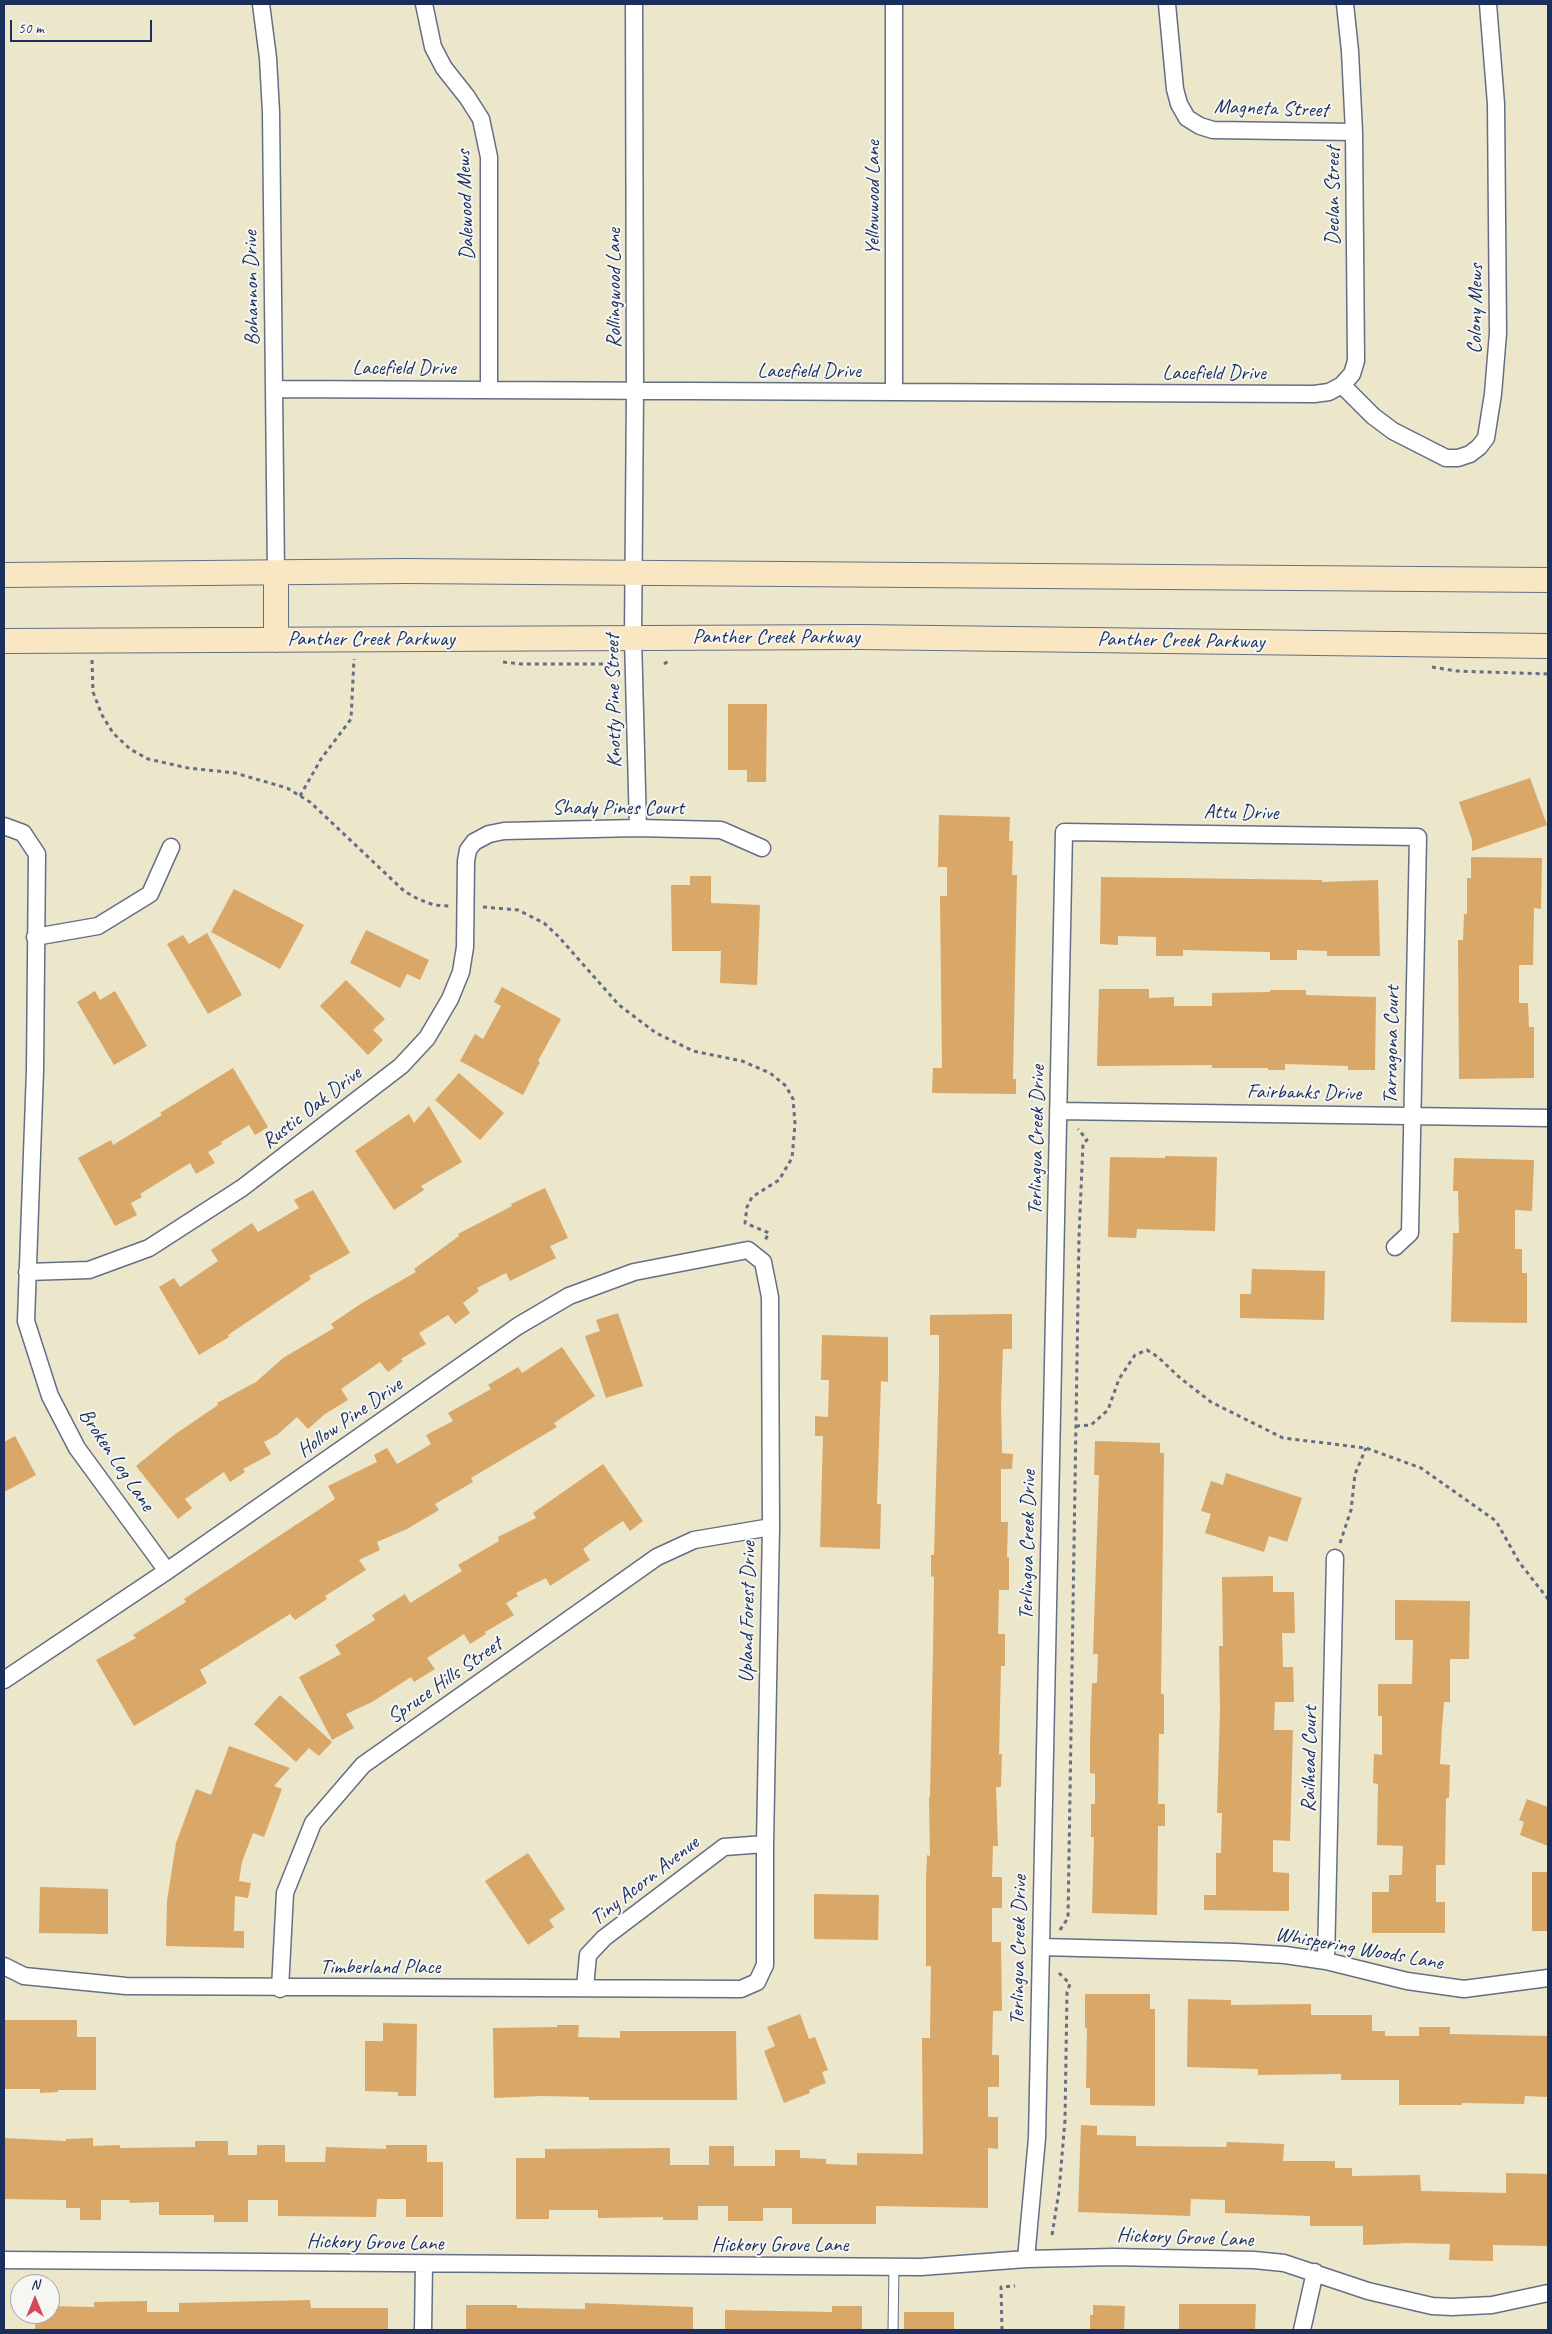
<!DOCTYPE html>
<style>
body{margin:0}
#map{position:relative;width:1552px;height:2334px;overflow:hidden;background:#ece6cb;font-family:Caveat,sans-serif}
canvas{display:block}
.frame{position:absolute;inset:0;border:5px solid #1b2f5e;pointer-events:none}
.north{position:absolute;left:10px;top:2274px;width:50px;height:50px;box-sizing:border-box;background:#f6f6f2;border:1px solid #9ea6b7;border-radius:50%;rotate:0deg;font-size:14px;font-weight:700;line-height:20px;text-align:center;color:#1b2f5e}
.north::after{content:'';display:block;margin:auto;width:18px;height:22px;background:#d1495b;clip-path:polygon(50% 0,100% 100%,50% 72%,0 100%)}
.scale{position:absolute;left:10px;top:20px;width:142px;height:22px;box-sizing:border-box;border:2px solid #1b2f5e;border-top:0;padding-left:6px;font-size:15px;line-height:18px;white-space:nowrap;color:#1b2f5e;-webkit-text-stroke:4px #f6f6f2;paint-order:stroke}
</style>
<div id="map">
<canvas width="1552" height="2334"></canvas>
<div class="frame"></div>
<div class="north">N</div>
<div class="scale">50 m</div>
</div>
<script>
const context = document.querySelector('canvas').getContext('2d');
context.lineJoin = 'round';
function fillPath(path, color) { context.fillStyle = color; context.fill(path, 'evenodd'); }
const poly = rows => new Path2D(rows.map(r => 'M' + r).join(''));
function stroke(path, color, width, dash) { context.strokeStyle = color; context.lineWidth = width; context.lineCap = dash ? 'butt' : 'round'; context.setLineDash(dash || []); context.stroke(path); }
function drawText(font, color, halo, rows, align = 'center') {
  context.font = font + ' Caveat,sans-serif'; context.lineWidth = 4; context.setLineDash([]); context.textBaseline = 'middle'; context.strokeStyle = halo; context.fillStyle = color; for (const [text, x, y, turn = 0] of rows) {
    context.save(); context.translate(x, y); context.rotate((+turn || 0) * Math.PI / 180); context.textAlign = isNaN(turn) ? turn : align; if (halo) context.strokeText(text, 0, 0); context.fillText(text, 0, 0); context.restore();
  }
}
fillPath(poly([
 [728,704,767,704,766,782,747,782,747,770,728,770],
 [1530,778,1547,825,1472,851,1472,840,1459,802],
 [939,815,1010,817,1009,841,1013,841,1012,875,1017,875,1013,1079,1016,1079,1016,1094,932,1093,933,1068,942,1068,940,896,947,896,947,867,938,867],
 [1471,857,1542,858,1541,909,1534,908,1533,965,1519,965,1519,1003,1528,1003,1529,1027,1534,1027,1534,1078,1459,1079,1458,940,1463,940,1464,914,1467,914,1467,878,1471,878],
 [690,876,711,876,711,903,760,905,757,985,720,983,721,951,672,951,671,885,690,885],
 [1101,877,1322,880,1322,882,1378,880,1380,956,1327,956,1327,951,1297,950,1297,960,1270,960,1270,952,1183,950,1183,956,1156,956,1156,937,1118,936,1118,945,1100,944],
 [234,889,304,925,280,969,211,932],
 [366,930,429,960,420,980,407,974,400,988,350,963],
 [207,933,242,995,208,1014,167,944,183,935,189,944],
 [346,980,385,1019,373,1030,383,1040,368,1055,320,1006],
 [502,987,561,1019,538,1061,540,1062,523,1095,460,1061,475,1034,483,1039,501,1006,494,1002],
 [1099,989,1149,989,1149,998,1174,997,1174,1006,1212,1006,1212,993,1270,992,1270,990,1306,990,1306,995,1376,997,1375,1070,1348,1070,1348,1066,1285,1064,1285,1070,1268,1070,1268,1068,1212,1068,1212,1065,1097,1066],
 [95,991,100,1000,115,991,147,1046,114,1065,77,1002],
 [233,1068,268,1127,255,1135,249,1125,221,1142,222,1144,208,1152,215,1163,196,1174,190,1163,140,1194,142,1197,131,1203,137,1215,115,1226,78,1158,111,1140,113,1145,162,1115,160,1113],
 [459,1073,504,1113,480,1140,435,1100],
 [429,1106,462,1162,421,1186,424,1190,394,1210,355,1151,409,1114,414,1123],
 [1165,1156,1217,1157,1215,1231,1137,1229,1136,1238,1108,1237,1110,1157,1165,1158],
 [1454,1158,1534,1160,1532,1211,1515,1210,1515,1249,1522,1249,1522,1273,1527,1273,1527,1323,1451,1322,1453,1233,1459,1233,1458,1191,1453,1191],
 [545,1188,568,1238,550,1246,556,1258,510,1281,506,1273,477,1288,479,1291,463,1303,470,1313,455,1324,448,1315,419,1333,426,1344,401,1359,403,1361,388,1372,380,1362,341,1389,348,1400,325,1414,308,1429,297,1417,277,1435,264,1442,271,1454,243,1469,245,1472,230,1482,224,1472,185,1499,192,1508,178,1519,136,1466,174,1435,218,1405,217,1403,256,1382,283,1358,334,1328,331,1324,362,1303,416,1272,414,1269,459,1236,458,1234,512,1206,511,1204],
 [313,1190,350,1253,309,1276,311,1279,228,1335,229,1337,199,1355,159,1287,174,1278,180,1287,218,1261,211,1250,252,1223,258,1232,299,1208,294,1200],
 [1252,1269,1325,1271,1324,1320,1240,1318,1240,1294,1251,1294],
 [618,1313,643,1386,606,1398,585,1336,600,1331,596,1320],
 [1012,1314,1012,1349,1003,1349,1001,1404,1002,1453,1013,1454,1012,1469,1001,1469,1001,1522,1008,1522,1007,1557,1009,1557,1009,1590,999,1590,998,1634,1005,1634,1005,1666,1001,1666,999,1754,1002,1754,1001,1787,996,1787,998,1846,993,1846,992,1877,1002,1877,1002,1908,992,1908,992,1942,1001,1942,1002,2011,993,2011,992,2055,999,2055,999,2087,988,2087,988,2117,998,2117,998,2149,988,2148,988,2208,876,2206,876,2224,792,2224,792,2208,763,2208,763,2221,728,2221,728,2206,698,2206,698,2220,663,2220,663,2217,598,2218,598,2210,549,2210,549,2219,516,2219,516,2158,545,2158,545,2149,670,2148,670,2165,709,2165,709,2146,734,2146,734,2166,775,2166,775,2150,800,2150,800,2158,826,2159,826,2164,857,2165,857,2153,923,2154,922,2038,930,2038,931,1966,926,1966,926,1880,927,1855,930,1856,929,1797,930,1797,933,1652,934,1577,931,1576,931,1555,934,1555,939,1374,939,1335,930,1335,930,1315],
 [822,1335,888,1337,888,1382,881,1381,877,1504,881,1504,880,1549,820,1547,823,1436,815,1436,815,1416,828,1417,829,1380,821,1380],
 [562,1347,595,1396,554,1423,557,1427,471,1478,473,1482,435,1504,439,1510,407,1529,377,1542,380,1550,359,1560,366,1570,325,1596,327,1599,295,1620,290,1614,200,1670,207,1683,134,1726,96,1660,136,1638,133,1635,186,1602,184,1599,335,1499,328,1486,377,1462,374,1455,387,1448,397,1464,416,1453,431,1444,426,1435,453,1421,448,1413,491,1389,488,1385,518,1367,522,1373],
 [15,1436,36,1475,4,1492,4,1442],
 [1095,1441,1160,1443,1160,1453,1164,1453,1161,1694,1164,1694,1164,1734,1159,1734,1158,1804,1165,1804,1165,1826,1158,1826,1157,1915,1092,1913,1094,1837,1091,1837,1091,1804,1095,1804,1095,1774,1090,1773,1090,1743,1092,1683,1097,1683,1098,1654,1093,1654,1099,1475,1094,1475],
 [603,1464,643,1521,630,1531,623,1521,596,1539,583,1549,590,1560,550,1586,546,1578,516,1593,518,1596,506,1603,514,1615,485,1632,486,1634,470,1644,464,1634,427,1658,435,1669,414,1682,411,1677,372,1702,346,1714,354,1728,332,1740,299,1677,341,1654,335,1645,375,1620,372,1615,405,1594,410,1603,462,1571,458,1565,499,1541,498,1537,536,1518,533,1513],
 [1226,1473,1302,1498,1287,1542,1269,1536,1264,1552,1205,1533,1211,1514,1201,1511,1211,1481,1223,1485],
 [1273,1576,1273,1592,1294,1592,1295,1633,1282,1633,1283,1667,1293,1667,1294,1702,1275,1702,1274,1730,1293,1730,1290,1841,1273,1840,1273,1872,1289,1873,1289,1911,1204,1910,1204,1895,1216,1895,1216,1853,1221,1853,1222,1813,1217,1813,1220,1711,1219,1646,1223,1646,1222,1577],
 [1395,1600,1470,1601,1469,1659,1450,1659,1450,1702,1444,1702,1442,1727,1440,1764,1450,1765,1449,1798,1446,1798,1445,1865,1436,1865,1436,1902,1445,1902,1445,1933,1372,1933,1372,1892,1389,1892,1389,1875,1402,1875,1403,1846,1377,1845,1378,1784,1373,1783,1374,1754,1382,1755,1382,1716,1378,1716,1378,1684,1412,1684,1413,1640,1395,1640],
 [280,1695,332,1742,319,1756,309,1748,296,1762,254,1724],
 [229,1746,290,1768,274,1786,282,1789,264,1837,253,1833,242,1862,239,1881,251,1883,248,1898,235,1896,234,1931,244,1931,244,1948,166,1946,167,1901,176,1843,196,1789,211,1795],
 [1527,1799,1548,1807,1548,1846,1520,1835,1524,1822,1519,1820],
 [528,1853,565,1909,549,1920,554,1927,528,1945,485,1881],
 [1532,1872,1548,1872,1548,1931,1532,1931],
 [40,1887,108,1889,108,1934,39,1933],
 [814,1894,879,1895,878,1940,814,1939],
 [1085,1994,1150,1994,1150,2009,1155,2009,1155,2106,1090,2105,1090,2088,1086,2088,1087,2028,1085,2028],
 [1188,1999,1231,2000,1231,2005,1311,2004,1311,2015,1372,2015,1372,2031,1385,2031,1385,2036,1419,2036,1419,2027,1450,2027,1450,2034,1548,2036,1548,2097,1525,2096,1524,2104,1462,2103,1462,2105,1399,2105,1399,2080,1341,2080,1341,2074,1258,2075,1258,2069,1187,2067],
 [800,2014,809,2039,815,2037,828,2070,822,2072,826,2083,809,2090,810,2093,784,2103,764,2051,775,2046,767,2027],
 [4,2020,77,2020,77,2037,96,2037,96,2090,58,2090,58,2092,40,2093,40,2089,4,2089],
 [383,2023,417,2024,416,2096,398,2096,398,2092,365,2091,365,2041,383,2041],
 [557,2025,579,2025,578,2037,620,2038,620,2031,736,2031,737,2100,589,2100,589,2097,542,2096,494,2098,493,2028,557,2027],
 [1081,2125,1097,2126,1097,2135,1136,2136,1136,2146,1226,2147,1227,2142,1284,2144,1283,2161,1335,2161,1335,2168,1352,2168,1352,2176,1420,2175,1421,2191,1506,2193,1506,2173,1548,2174,1548,2246,1493,2245,1493,2261,1449,2260,1450,2244,1407,2243,1363,2245,1363,2226,1310,2226,1310,2216,1225,2213,1225,2200,1191,2199,1190,2216,1078,2212],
 [4,2138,66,2141,66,2139,93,2138,93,2146,120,2145,120,2148,195,2147,195,2141,228,2141,228,2155,257,2155,257,2145,285,2145,285,2162,325,2162,326,2147,386,2149,386,2145,427,2145,427,2162,443,2162,443,2217,406,2217,406,2199,377,2199,376,2217,278,2216,278,2200,248,2200,248,2222,214,2222,214,2215,159,2215,159,2202,130,2203,129,2200,101,2200,101,2220,80,2220,80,2208,66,2208,66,2200,4,2199],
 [310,2300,311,2308,388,2308,388,2330,35,2330,36,2314,50,2314,50,2306,94,2307,94,2302,147,2301,147,2312,179,2312,179,2303],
 [585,2303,693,2307,693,2330,466,2330,466,2305,517,2305,517,2308,585,2309],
 [1179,2304,1256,2304,1255,2330,1179,2330],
 [1093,2305,1125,2306,1124,2330,1090,2330,1090,2315,1093,2315],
 [832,2306,862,2306,862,2330,725,2330,725,2310,832,2312],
 [904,2312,954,2312,954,2330,904,2330]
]), '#d9a767');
const service = poly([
 [893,2330,894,2267]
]);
const minor = poly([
 [261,4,268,58,271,112,276,573],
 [424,4,433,47,444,68,467,97,481,119,489,157,489,390],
 [634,4,635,391,633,638,638,828],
 [894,4,894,392],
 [1167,4,1175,89,1179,104,1187,118,1200,126,1213,130,1354,132],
 [1342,385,1373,416,1393,431,1446,458,1458,458,1470,454,1479,447,1486,438,1493,394,1498,333,1496,104,1488,4],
 [274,389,1314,394,1329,392,1342,385,1352,374,1356,361,1354,132,1350,51,1345,4],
 [4,826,23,833,37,854,35,1070,26,1321,50,1396,77,1448,167,1571],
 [35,937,98,926,150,894,171,847],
 [1058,1111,1548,1118],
 [27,1272,89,1270,149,1248,242,1188,401,1066,427,1038,450,999,461,972,465,947,466,861,468,850,474,842,489,834,504,831,638,828,721,830,762,848],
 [4,1680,167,1571,518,1326,569,1296,634,1272,748,1250,763,1262,770,1297,771,1527,765,1844,765,1965,757,1982,741,1989,126,1986,24,1976,4,1966],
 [1041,1947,1235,1952,1285,1955,1326,1961,1407,1981,1464,1989,1548,1978],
 [1326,1961,1335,1558],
 [585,1987,588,1955,604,1938,724,1847,765,1844],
 [280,1989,285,1893,313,1823,363,1765,657,1557,694,1540,771,1527],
 [1026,2259,1037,2138,1064,832,1418,837,1410,1233,1395,1247],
 [4,2260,921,2267,1026,2259,1113,2257,1254,2260,1284,2263,1368,2291,1432,2306,1452,2307,1492,2305,1548,2293],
 [423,2330,424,2264],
 [1302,2330,1315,2272]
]);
const secondary = poly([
 [276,573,276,640],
 [4,575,405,571,1548,580],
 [4,641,860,637,1548,646]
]);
stroke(service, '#646f84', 11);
stroke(minor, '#646f84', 19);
stroke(secondary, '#646f84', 26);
stroke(poly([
 [92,660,93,692,102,715,113,733,130,749,148,759,188,768,235,773,287,788,310,802,404,891,418,899,434,905,449,906],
 [503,662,521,664,615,664],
 [664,664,670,660],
 [1432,667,1456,671,1548,674],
 [300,796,321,759,351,719,354,659],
 [483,907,518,910,544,923,558,936,619,1005,656,1033,693,1051,742,1061,770,1073,786,1086,793,1099,795,1124,792,1158,779,1180,752,1197,747,1207,745,1223,769,1233,764,1242],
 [1076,1426,1091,1425,1108,1410,1119,1379,1135,1355,1147,1350,1158,1357,1179,1377,1211,1402,1283,1438,1366,1448,1421,1468,1496,1521,1519,1562,1548,1599],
 [1340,1543,1351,1510,1355,1474,1366,1448],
 [1060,1930,1068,1918,1079,1236,1083,1143,1087,1140,1078,1129],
 [1052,2235,1059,2191,1065,2120,1067,1992,1070,1984,1059,1973],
 [1002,2330,1001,2287,1015,2286]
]), '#646f84', 3, [4, 4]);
stroke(service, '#fff', 9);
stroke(minor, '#fff', 16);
stroke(secondary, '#f9e7c3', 24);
drawText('21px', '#1b2f5e', '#f6f6f2', [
 ["Magneta Street",1271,109,2],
 ["Declan Street",1333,196,-90],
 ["Yellowwood Lane",873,198,-90],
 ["Dalewood Mews",466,205,-92],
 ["Bohannon Drive",252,288,-91],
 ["Rollingwood Lane",614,288,-90],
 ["Colony Mews",1476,309,-89],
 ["Lacefield Drive",404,368],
 ["Lacefield Drive",809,371],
 ["Lacefield Drive",1214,373],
 ["Panther Creek Parkway",776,637],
 ["Panther Creek Parkway",371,639],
 ["Panther Creek Parkway",1181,641,1],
 ["Knotty Pine Street",614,701,-91],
 ["Shady Pines Court",618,808],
 ["Attu Drive",1241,813,1],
 ["Tarragona Court",1392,1045,-89],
 ["Fairbanks Drive",1304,1093,1],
 ["Rustic Oak Drive",312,1108,-38],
 ["Terlingua Creek Drive",1037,1140,-89],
 ["Hollow Pine Drive",350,1418,-35],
 ["Broken Log Lane",116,1460,56],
 ["Terlingua Creek Drive",1028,1545,-89],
 ["Upland Forest Drive",748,1612,-89],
 ["Spruce Hills Street",445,1681,-35],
 ["Railhead Court",1310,1759,-89],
 ["Tiny Acorn Avenue",645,1881,-38],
 ["Whispering Woods Lane",1359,1949,10],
 ["Terlingua Creek Drive",1019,1950,-89],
 ["Timberland Place",380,1967],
 ["Hickory Grove Lane",1185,2238,2],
 ["Hickory Grove Lane",375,2243,1],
 ["Hickory Grove Lane",780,2245]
]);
</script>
